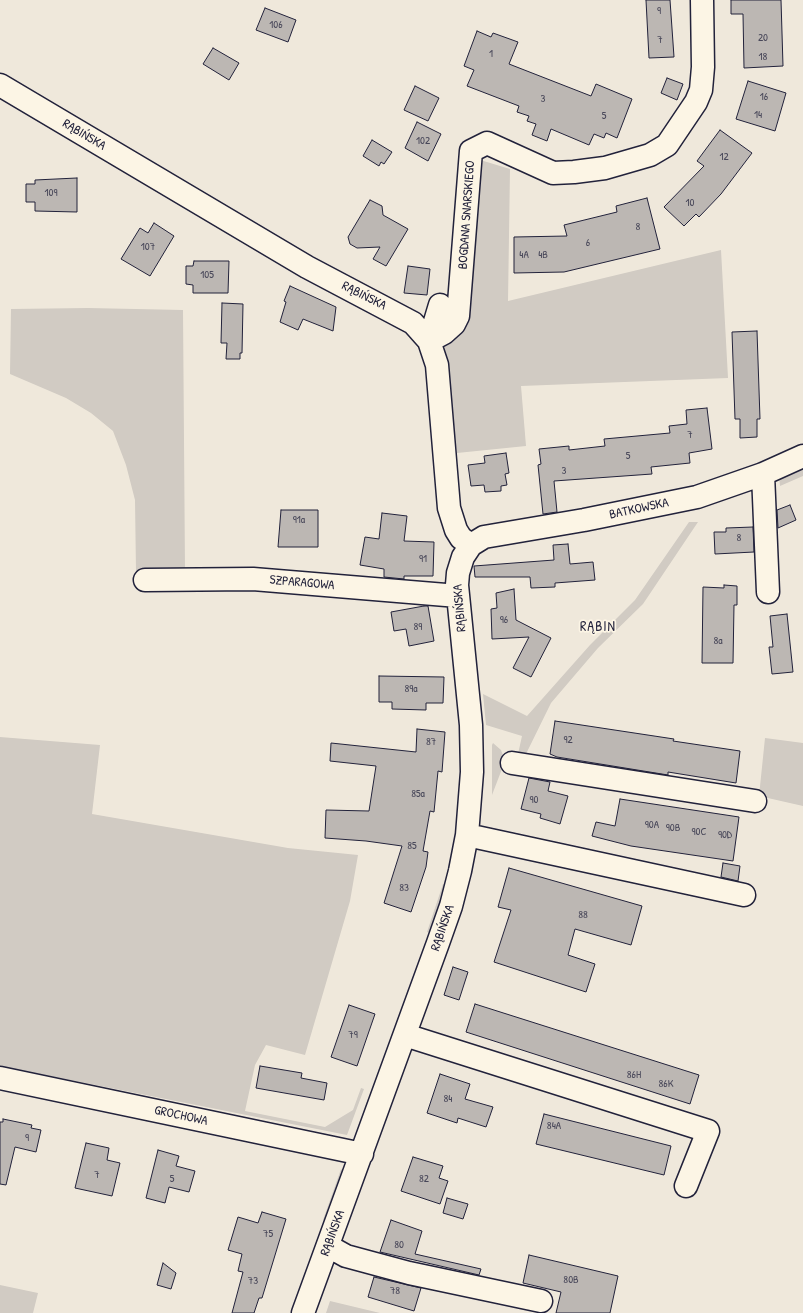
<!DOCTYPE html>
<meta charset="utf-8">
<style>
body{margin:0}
canvas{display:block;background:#efe8db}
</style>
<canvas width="803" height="1313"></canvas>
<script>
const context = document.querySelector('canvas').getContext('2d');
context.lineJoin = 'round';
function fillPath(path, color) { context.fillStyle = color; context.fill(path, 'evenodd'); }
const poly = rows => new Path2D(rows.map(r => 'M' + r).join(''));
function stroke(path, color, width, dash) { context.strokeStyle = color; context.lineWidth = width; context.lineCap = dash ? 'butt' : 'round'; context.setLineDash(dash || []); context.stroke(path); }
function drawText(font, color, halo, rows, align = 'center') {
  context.font = font + ' "Patrick Hand",sans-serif'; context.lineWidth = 3.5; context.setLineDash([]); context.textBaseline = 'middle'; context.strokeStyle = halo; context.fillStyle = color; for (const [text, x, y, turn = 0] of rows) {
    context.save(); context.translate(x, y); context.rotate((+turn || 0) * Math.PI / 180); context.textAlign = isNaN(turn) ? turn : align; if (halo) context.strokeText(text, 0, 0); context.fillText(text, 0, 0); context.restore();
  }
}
fillPath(poly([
 [477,159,510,169,508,301,721,250,728,378,521,386,526,446,457,453,446,364,441,347],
 [88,308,183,310,185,571,245,586,138,588,136,572,135,500,126,465,113,431,91,413,66,398,10,374,11,309],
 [803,464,803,476,780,486,779,475],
 [689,522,698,522,643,604,598,648,551,703,525,756,518,754,522,736,486,725,483,694,527,716,590,645,635,600],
 [0,737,100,745,92,814,288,848,358,855,350,901,305,1055,266,1045,255,1065,245,1111,325,1127,353,1110,361,1088,364,1089,347,1135,0,1066],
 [765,738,803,743,803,806,759,796],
 [493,743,501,750,505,761,492,795,492,745],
 [443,884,446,885,442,903,431,933,427,932],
 [341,1169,344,1171,327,1221,323,1220],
 [0,1285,38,1293,33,1313,0,1313],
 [330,1301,380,1313,326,1313]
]), '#d1cbc3');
const building = poly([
 [646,0,670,0,674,57,649,58,646,0],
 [731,0,781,0,783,66,744,68,743,14,731,14,731,0],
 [265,8,296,20,288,42,256,30,265,8],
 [477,31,491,37,493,33,518,42,509,64,591,96,596,84,632,99,617,138,606,133,604,138,594,134,589,145,551,129,547,141,532,135,536,124,527,121,529,116,517,112,519,106,467,86,474,70,464,66,477,31],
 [213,48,239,63,229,80,203,64,213,48],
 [667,78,683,84,677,100,661,93,667,78],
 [748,81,786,93,775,131,736,119,748,81],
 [415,86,439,98,428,121,404,110,415,86],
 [417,122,441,134,428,161,405,148,417,122],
 [720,130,752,153,721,194,699,217,696,214,684,226,664,207,704,166,697,161,720,130],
 [372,140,392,152,384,164,381,162,379,166,363,156,372,140],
 [77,178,77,212,35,211,35,202,26,202,26,184,35,184,35,180,77,178],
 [647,198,660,249,564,272,514,273,514,237,567,236,564,225,617,212,616,206,647,198],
 [370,200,382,206,383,215,408,229,386,266,373,259,380,247,357,248,350,244,348,237,370,200],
 [154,223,174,236,150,276,121,259,140,228,148,233,154,223],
 [194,261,229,261,228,293,193,293,193,285,186,284,186,266,193,266,194,261],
 [408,266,430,269,427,295,404,293,408,266],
 [290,286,336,307,333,331,303,319,298,330,280,322,286,302,284,301,290,286],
 [222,303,243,304,242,353,240,353,240,359,226,359,227,343,221,343,222,303],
 [757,331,760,419,757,419,757,437,740,438,740,419,735,419,732,332,757,331],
 [707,408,712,449,689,453,690,463,651,467,652,474,554,481,557,512,543,514,538,465,541,464,539,449,569,446,569,450,605,446,604,439,670,433,669,426,687,424,686,410,707,408],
 [506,453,509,473,505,474,507,485,501,486,501,491,485,492,484,485,471,486,468,465,485,463,484,456,506,453],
 [790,505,796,520,778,528,777,510,790,505],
 [281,510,318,510,318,547,278,547,281,510],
 [382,513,407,516,404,541,434,542,433,576,404,576,404,579,384,577,384,569,360,565,365,537,379,539,382,513],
 [753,527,754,552,715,554,714,532,726,532,726,528,753,527],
 [568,544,570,564,593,562,595,580,555,583,555,587,531,588,530,577,475,577,474,566,554,560,553,545,568,544],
 [724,585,737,586,737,605,734,605,733,663,702,663,703,587,724,588,724,585],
 [514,589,516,620,551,638,531,677,513,668,529,637,492,639,491,609,497,608,496,593,514,589],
 [424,606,428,606,434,641,409,646,406,629,394,631,391,612,424,606],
 [787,614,793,672,772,674,769,647,773,647,770,616,787,614],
 [379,676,444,677,443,703,426,703,426,710,392,709,392,702,379,702,379,676],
 [555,721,674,739,673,741,740,751,736,783,668,772,668,775,557,757,550,754,555,721],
 [417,729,445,732,442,772,438,771,434,812,430,811,423,851,428,852,426,867,411,912,384,903,402,846,366,841,325,838,326,810,369,811,376,766,330,761,331,743,416,752,417,729],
 [529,778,550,782,548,791,568,796,560,824,540,818,541,814,521,809,529,778],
 [620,799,739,817,733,861,631,846,592,836,596,822,615,826,620,799],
 [723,863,740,866,738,881,721,877,723,863],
 [509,868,642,906,631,945,575,929,568,955,595,964,586,992,494,962,511,910,498,907,509,868],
 [453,967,468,972,459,1000,444,995,453,967],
 [475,1004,699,1075,690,1104,466,1032,475,1004],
 [349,1005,375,1014,357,1066,331,1057,349,1005],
 [260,1066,302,1073,301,1078,327,1083,324,1100,256,1088,260,1066],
 [440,1074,470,1084,465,1099,493,1107,486,1127,458,1118,457,1123,427,1113,440,1074],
 [544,1114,671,1146,664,1175,536,1144,544,1114],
 [3,1119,32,1125,31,1128,41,1130,36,1152,15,1147,6,1185,0,1184,0,1122,3,1122,3,1119],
 [86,1143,109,1148,107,1160,120,1163,112,1196,75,1188,86,1143],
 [158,1150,179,1156,176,1166,195,1171,189,1192,169,1187,165,1203,146,1198,158,1150],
 [413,1157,443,1166,439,1178,448,1181,440,1204,401,1191,413,1157],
 [447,1198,468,1204,463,1219,443,1213,447,1198],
 [262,1212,286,1219,262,1298,259,1298,254,1313,232,1313,243,1272,238,1271,242,1254,228,1250,238,1217,258,1223,262,1212],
 [391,1220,422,1231,415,1254,481,1269,479,1275,380,1252,391,1220],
 [529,1255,618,1276,610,1313,556,1313,561,1292,523,1283,529,1255],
 [163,1263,176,1273,171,1289,157,1285,163,1263],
 [374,1277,421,1288,414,1311,368,1297,374,1277]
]);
fillPath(building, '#bcb7b3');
stroke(building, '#22223b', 1);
const minor = poly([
 [0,85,307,267,413,323,429,341,437,365,449,508,456,530,461,538,471,545],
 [424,334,434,325,440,305],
 [429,341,444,333,454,324,458,316,471,151,487,143,553,173,574,172,605,168,650,155,667,145,696,102,701,90,703,67,702,0],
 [763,474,768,592],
 [145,580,253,579,458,596],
 [512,763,755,801],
 [467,835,744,895],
 [405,1035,708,1131,686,1186],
 [0,1078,362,1154],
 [328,1246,346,1256,409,1273,541,1301],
 [303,1313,438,943,451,906,460,871,467,835,472,772,471,725,457,585,458,573,463,557,471,545,484,537,584,520,697,497,763,474,803,456]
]);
stroke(minor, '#22223b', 25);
stroke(minor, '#fcf5e5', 22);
drawText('11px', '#484759', null, [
 ["9",659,11],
 ["106",276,25],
 ["20",763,38],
 ["7",660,40],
 ["1",491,54],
 ["18",763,57],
 ["16",764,97],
 ["3",543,99],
 ["14",758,115],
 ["5",604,116],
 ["102",423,141],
 ["12",724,157],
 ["109",51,193],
 ["10",690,203],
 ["8",638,227],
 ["6",588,243],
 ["107",148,247],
 ["4A",524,255],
 ["4B",543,255],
 ["105",207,275],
 ["7",690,435],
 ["5",628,456],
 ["3",564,471],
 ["91a",299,520],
 ["8",739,538],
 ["91",423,559],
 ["96",504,620],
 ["89",418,627],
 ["8a",718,641],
 ["89a",411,689],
 ["92",568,740],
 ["87",431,742],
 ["85a",418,794],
 ["90",534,800],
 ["90A",652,825],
 ["90B",673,828],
 ["90C",699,832],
 ["90D",725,835],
 ["85",412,846],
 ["83",404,888],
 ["88",583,915],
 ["79",353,1035],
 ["86H",634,1075],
 ["86K",666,1084],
 ["84",448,1099],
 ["84A",554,1126],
 ["9",27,1138],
 ["7",97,1175],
 ["5",172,1179],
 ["82",424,1179],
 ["75",268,1234],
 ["80",399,1245],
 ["80B",571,1280],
 ["73",253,1281],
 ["78",395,1291]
]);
drawText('13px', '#22223b', '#fcf5e5', [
 ["RĄBIŃSKA",84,135,31],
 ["BOGDANA SNARSKIEGO",467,215,-86],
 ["RĄBIŃSKA",364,296,27],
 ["BATKOWSKA",639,509,-12],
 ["SZPARAGOWA",302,583,5],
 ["RĄBIŃSKA",460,608,-95],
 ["RĄBIŃSKA",443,928,-71],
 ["GROCHOWA",181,1116,12],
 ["RĄBIŃSKA",333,1233,-70]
]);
context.letterSpacing = '1px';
drawText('14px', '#22223b', '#fcf5e5', [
 ["RĄBIN",598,627]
]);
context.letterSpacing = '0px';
</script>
